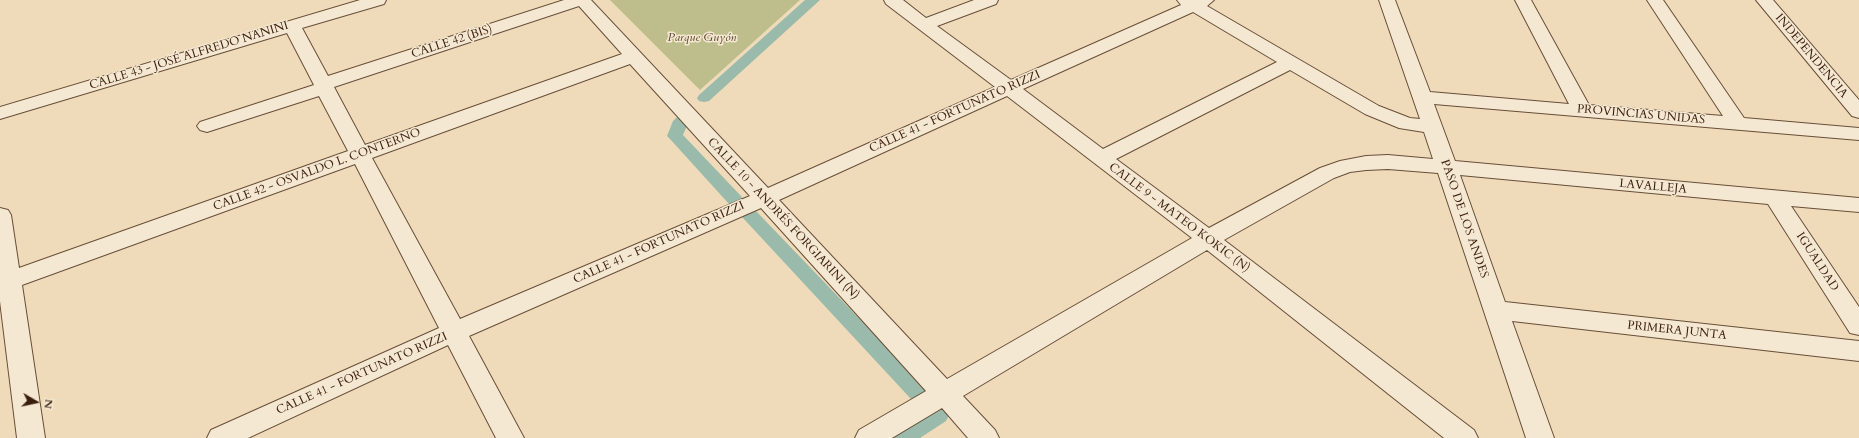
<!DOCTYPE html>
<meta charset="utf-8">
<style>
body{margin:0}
#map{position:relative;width:1859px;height:438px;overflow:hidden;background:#efdbb9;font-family:Cardo,serif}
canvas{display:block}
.north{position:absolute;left:16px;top:382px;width:40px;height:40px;-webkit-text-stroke:3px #f5e8d2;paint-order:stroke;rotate:99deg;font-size:11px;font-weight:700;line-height:16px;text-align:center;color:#3b1f0d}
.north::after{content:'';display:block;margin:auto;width:14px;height:18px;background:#3b1f0d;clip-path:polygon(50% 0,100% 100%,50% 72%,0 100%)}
</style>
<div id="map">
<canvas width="1859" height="438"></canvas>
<div class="north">N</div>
</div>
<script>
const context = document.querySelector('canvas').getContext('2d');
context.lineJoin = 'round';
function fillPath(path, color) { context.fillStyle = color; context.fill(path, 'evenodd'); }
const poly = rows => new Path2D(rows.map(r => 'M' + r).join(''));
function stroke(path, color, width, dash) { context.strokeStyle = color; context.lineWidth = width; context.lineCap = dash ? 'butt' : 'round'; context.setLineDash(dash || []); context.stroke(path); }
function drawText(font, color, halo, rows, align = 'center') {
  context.font = font + ' Cardo,serif'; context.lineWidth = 3; context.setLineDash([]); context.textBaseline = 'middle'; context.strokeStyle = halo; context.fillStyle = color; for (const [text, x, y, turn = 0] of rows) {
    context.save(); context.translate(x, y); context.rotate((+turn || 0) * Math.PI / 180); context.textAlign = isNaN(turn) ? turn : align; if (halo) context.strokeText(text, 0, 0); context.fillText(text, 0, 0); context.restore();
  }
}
fillPath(poly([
 [610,0,800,0,700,90]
]), '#bebe8c');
fillPath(poly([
 [805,0,820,0,709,101,704,102,699,101,697,98,699,95,805,0],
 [681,116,686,118,689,121,683,135,741,196,743,200,741,204,735,206,729,204,670,139,667,136,673,121,676,118,681,116],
 [749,208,755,210,925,387,928,393,925,399,918,401,911,399,743,218,741,214,743,210,749,208],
 [937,406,946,409,949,415,946,421,920,438,893,438,896,432,928,411,930,408,937,406]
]), '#9abbab');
const minor = poly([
 [360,0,386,0,384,4,302,28,328,76,564,0,591,0,768,188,995,87,886,4,884,0,903,0,926,18,974,0,998,0,996,4,937,26,1011,80,1181,5,1177,0,1214,0,1207,6,1379,106,1410,118,1420,119,1379,0,1395,0,1430,92,1569,104,1515,0,1531,0,1589,105,1723,116,1647,0,1663,0,1744,118,1859,128,1859,140,1434,104,1455,161,1859,198,1859,212,1791,206,1859,307,1859,335,1850,333,1768,204,1460,175,1505,302,1859,341,1859,361,1512,321,1554,438,1526,438,1438,173,1388,169,1366,170,1350,172,1334,178,1224,240,1474,430,1478,438,1444,438,1207,250,963,396,995,430,999,438,968,438,942,408,892,438,855,438,859,430,926,391,761,208,469,336,524,438,496,438,448,345,248,438,207,438,211,430,439,328,355,164,22,285,45,438,17,438,0,301,0,208,8,210,11,215,19,268,348,151,319,96,207,132,200,130,197,126,200,122,314,85,287,33,0,119,0,107,360,0],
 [579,6,622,54,365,145,334,87,579,6],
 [1193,12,1277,62,1103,149,1023,89,1193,12],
 [630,64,750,196,460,319,372,158,630,64],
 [1290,70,1365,114,1399,128,1424,132,1433,159,1388,155,1366,156,1340,161,1320,168,1209,228,1116,159,1290,70],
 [1007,96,1192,238,947,379,779,200,1007,96],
 [1756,0,1773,0,1859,100,1859,118,1852,116,1756,0]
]);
stroke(minor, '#684e38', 2);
fillPath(minor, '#f5e8d2');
drawText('italic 12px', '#5c472d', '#f5e8d2', [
 ["Parque Guyón",702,38]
]);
drawText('12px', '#3b1f0d', '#f5e8d2', [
 ["CALLE 42 (BIS)",452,42,-18],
 ["CALLE 43 - JOSÉ ALFREDO NANINI",189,56,-17],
 ["INDEPENDENCIA",1811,56,50],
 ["CALLE 41 - FORTUNATO RIZZI",955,112,-24],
 ["PROVINCIAS UNIDAS",1641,115,5],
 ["CALLE 42 - OSVALDO L. CONTERNO",317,170,-20],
 ["LAVALLEJA",1653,187,5],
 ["CALLE 9 - MATEO KOKIC (N)",1179,218,37],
 ["CALLE 10 - ANDRÉS FORGIARINI (N)",783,219,47],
 ["PASO DE LOS ANDES",1464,219,71],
 ["CALLE 41 - FORTUNATO RIZZI",659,243,-24],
 ["IGUALDAD",1817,262,57],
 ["PRIMERA JUNTA",1677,331,6],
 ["CALLE 41 - FORTUNATO RIZZI",362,374,-24]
]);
</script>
